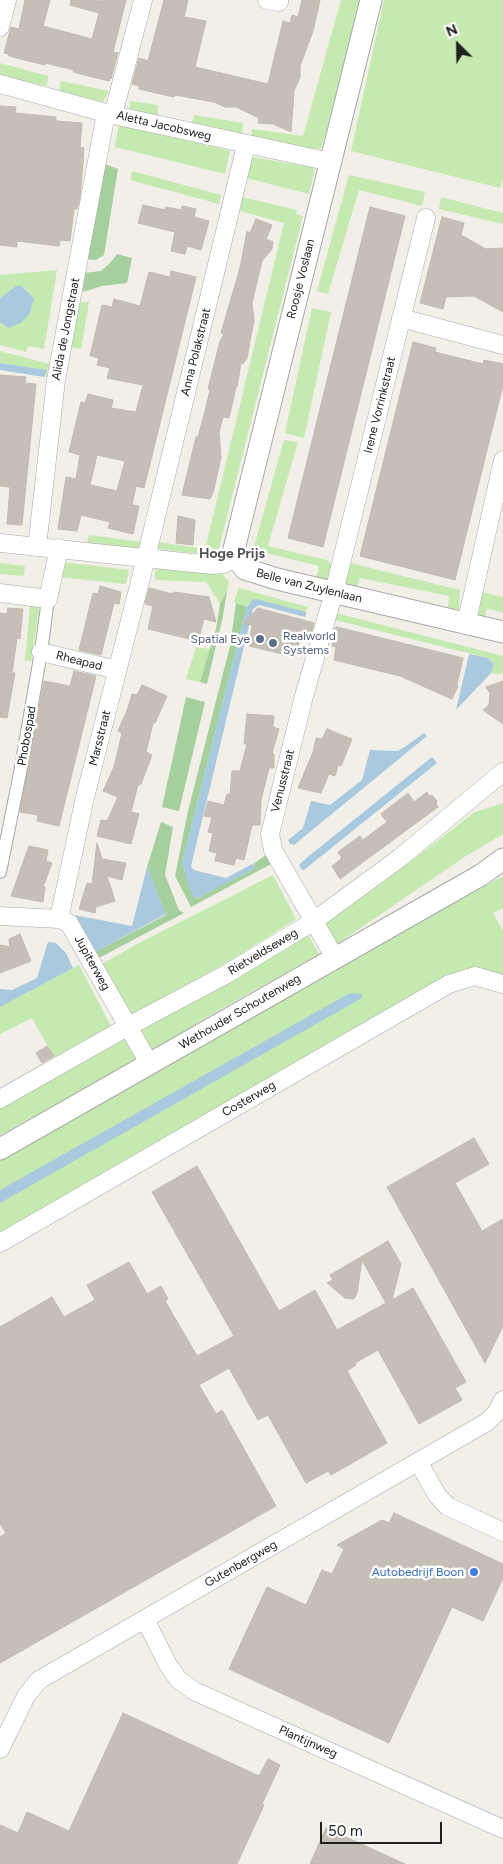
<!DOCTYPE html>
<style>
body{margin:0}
#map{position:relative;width:503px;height:1864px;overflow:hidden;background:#f1efe8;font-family:Figtree,sans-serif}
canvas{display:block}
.north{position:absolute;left:433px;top:20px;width:50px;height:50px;-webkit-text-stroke:4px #fff;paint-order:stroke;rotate:337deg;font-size:14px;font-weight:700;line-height:20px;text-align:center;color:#212121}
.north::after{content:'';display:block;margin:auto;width:18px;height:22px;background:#212121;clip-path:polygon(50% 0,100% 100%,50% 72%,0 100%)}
.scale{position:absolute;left:320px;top:1822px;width:122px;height:22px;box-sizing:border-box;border:2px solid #212121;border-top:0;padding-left:6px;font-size:15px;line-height:18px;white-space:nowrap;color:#212121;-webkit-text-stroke:4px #fff;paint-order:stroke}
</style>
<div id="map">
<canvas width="503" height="1864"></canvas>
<div class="north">N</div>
<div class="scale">50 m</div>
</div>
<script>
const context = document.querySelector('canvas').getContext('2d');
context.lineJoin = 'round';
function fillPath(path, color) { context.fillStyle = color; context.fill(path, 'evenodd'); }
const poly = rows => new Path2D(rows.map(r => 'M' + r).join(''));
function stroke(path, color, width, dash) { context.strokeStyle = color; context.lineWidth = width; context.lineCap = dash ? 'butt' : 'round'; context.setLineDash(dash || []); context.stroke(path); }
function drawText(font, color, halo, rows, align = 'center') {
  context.font = font + ' Figtree,sans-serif'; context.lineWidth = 5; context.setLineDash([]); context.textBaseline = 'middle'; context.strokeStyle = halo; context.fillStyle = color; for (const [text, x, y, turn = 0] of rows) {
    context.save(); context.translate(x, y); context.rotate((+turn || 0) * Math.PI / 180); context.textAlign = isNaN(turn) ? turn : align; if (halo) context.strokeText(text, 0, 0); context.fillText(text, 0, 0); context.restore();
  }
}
fillPath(poly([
 [341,0,363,0,321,149,314,148,310,153,252,138,252,129,303,136],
 [384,0,503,0,503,179,500,188,351,151],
 [0,63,48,76,47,86,0,76],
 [61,81,109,91,103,102,59,91],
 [130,101,158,105,158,116,129,109],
 [194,115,243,123,242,134,192,123],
 [119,123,230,151,225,174,115,147],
 [247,156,315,168,309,194,242,177],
 [132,171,221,195,219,204,130,180],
 [349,175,425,192,422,206,359,190,328,294,317,291],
 [242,197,297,210,296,214,303,216,217,556,158,549,158,542,205,549,284,223,240,211],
 [441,197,503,213,503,224,439,209],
 [57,270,44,349,28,346,26,352,0,345,0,322,8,328,26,289,22,286,16,286,0,298,0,275],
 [79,302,89,302,81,349,70,347],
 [312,308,331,312,304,438,285,433],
 [0,351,50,364,46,377,44,377,46,370,0,363],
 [284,440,298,442,268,546,327,560,334,567,329,582,316,580,319,566,266,553,263,561,248,555,255,543],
 [89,535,142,542,140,548,87,544],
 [61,562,129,570,126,584,59,577],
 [0,563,25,566,24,576,0,574],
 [350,563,460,590,459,609,448,609,449,596,360,578,357,587,343,584],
 [155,569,219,571,229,581,227,591,220,604,206,582,155,580],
 [239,588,308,607,305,612,249,603,247,607,234,602],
 [482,592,503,597,503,613,487,608,485,617,474,616],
 [40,605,31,661,25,660,30,606],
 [332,612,503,656,503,674,491,673,494,664,488,658,331,619],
 [196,647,210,649,200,682,186,679],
 [503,803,503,834,466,856,337,944,324,924,385,881,475,812],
 [273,875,296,919,233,959,129,1016,102,964,139,943],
 [503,876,503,908,493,913,503,931,503,980,475,969,0,1234,0,1157],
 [308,934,319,954,217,1011,152,1051,141,1031],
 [79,965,111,1026,54,1057,32,1018,0,1034,0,1006],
 [125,1039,138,1059,0,1135,0,1108]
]), '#c4eaaf');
fillPath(poly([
 [105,164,118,169,104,255,96,260,85,259],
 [117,254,132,258,127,283,102,286,83,292,84,273,101,271,110,263],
 [227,591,223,616,207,684,200,682,216,629,220,604],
 [236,603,247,607,182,863,190,888,196,899,255,866,253,864,266,855,273,863,191,907,175,876,188,811,230,646],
 [186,697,205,702,179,811,162,807],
 [161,822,173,827,165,875,179,910,184,913,99,958,95,952,166,915,147,867]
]), '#a5d09e');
fillPath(poly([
 [16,286,22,286,34,299,30,313,21,323,8,328,0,322,0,298],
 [0,363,47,370,44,377,0,370],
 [256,599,306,612,306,616,305,617,259,605,253,609,191,866,194,870,226,878,252,864,255,866,254,869,195,899,190,890,182,863,247,607,252,600],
 [469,654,488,658,494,664,491,673,456,710],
 [424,733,427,736,294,845,290,844,288,840,303,828,311,801,330,805,362,780,370,750,397,751,405,747],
 [432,757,437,763,304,870,302,870,299,865,304,860],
 [147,867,166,914,95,952,74,915,132,926],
 [48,942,56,943,66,953,73,968,0,1007,0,989,12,990,37,978],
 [350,993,362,994,362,998,0,1203,0,1190]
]), '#a9cade');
const building = poly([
 [25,0,50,0,43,26,92,39,99,13,70,5,71,0,102,1,102,0,126,0,113,52,118,53,111,79,110,78,109,81,73,72,74,70,45,63,45,65,9,56,9,54,4,53,11,27,19,29,25,0],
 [164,0,188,0,184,17,206,21,195,67,268,84,283,21,290,23,292,15,298,17,302,0,320,0,313,31,300,66,300,77,294,91,291,132,273,124,258,123,259,118,236,107,225,107,214,102,175,95,174,97,139,89,139,86,132,84,139,58,148,61,164,0],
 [0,106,16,107,15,113,56,117,56,121,82,123,80,147,84,148,83,163,80,197,77,209,74,209,70,241,60,240,59,246,17,241,17,247,0,245,0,106],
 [143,205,165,210,166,207,181,210,182,206,196,209,194,217,209,221,201,250,187,246,185,254,171,251,175,232,138,223,143,205],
 [370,207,405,216,323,547,288,538,370,207],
 [442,217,464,223,461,235,486,249,503,248,503,312,474,296,446,297,443,309,420,303,442,217],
 [256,219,272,225,266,239,273,242,272,249,262,261,252,303,254,320,247,358,243,364,241,363,237,387,236,387,229,418,223,417,219,432,221,457,213,493,210,499,182,495,196,437,198,437,205,411,210,390,208,389,220,341,224,334,221,333,240,268,247,231,250,233,256,219],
 [171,271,196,277,144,488,136,486,132,505,139,506,133,534,108,528,110,522,81,515,77,531,58,529,66,477,76,479,80,455,69,452,81,402,85,403,88,394,113,400,111,408,136,412,143,385,107,378,110,368,97,365,99,358,90,356,102,305,112,307,114,299,140,306,149,272,170,277,171,271],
 [97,455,125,461,117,491,90,485,97,455],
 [413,342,436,348,435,352,483,364,484,360,503,364,503,385,455,580,360,556,413,342],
 [0,375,26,377,25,383,36,384,22,525,7,524,10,487,0,486,0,375],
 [178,516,195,520,193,545,176,543,178,516],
 [100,586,121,592,119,604,114,603,101,655,79,650,93,593,98,594,100,586],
 [149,588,173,594,174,592,209,597,216,622,204,619,198,641,148,629,153,606,145,604,149,588],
 [8,608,23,609,20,639,17,638,12,673,15,673,7,718,0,717,0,613,7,614,8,608],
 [258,608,314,623,310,637,301,635,295,657,249,646,252,625,244,623,258,608],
 [337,627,463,658,457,685,458,686,452,699,400,676,334,660,336,647,332,646,333,642,331,642,335,628,337,627],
 [74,671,96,676,59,826,37,821,38,815,20,812,44,681,70,686,74,671],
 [503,681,503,724,483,710,489,705,490,693,486,687,503,681],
 [142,685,167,696,155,723,153,723,146,752,152,755,141,784,138,785,131,812,139,814,131,844,97,836,101,820,107,821,118,797,103,791,114,767,122,733,118,731,128,708,132,694,137,695,142,685],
 [247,714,274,716,273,727,279,729,272,753,274,754,274,768,269,768,261,800,260,825,252,825,244,860,236,858,234,865,215,861,217,853,209,851,213,833,208,832,212,817,204,816,208,801,224,805,227,794,230,795,232,771,240,771,247,744,244,744,247,714],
 [327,729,352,739,341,766,338,765,335,776,329,774,321,793,298,788,313,752,316,738,322,739,327,729],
 [427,792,429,796,432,795,437,801,436,804,438,807,340,879,332,866,342,858,338,852,360,836,363,840,387,822,381,814,408,793,414,802,427,792],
 [97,843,102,859,126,863,122,880,107,876,115,901,96,907,95,913,79,909,87,883,92,884,97,843],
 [29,846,48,850,46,861,52,863,43,887,45,887,43,902,11,896,29,846],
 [20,934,31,961,0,973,0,945,10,947,9,939,20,934],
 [47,1046,54,1056,42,1063,36,1053,47,1046],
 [474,1138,489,1164,455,1183,482,1231,503,1219,503,1326,485,1363,387,1187,474,1138],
 [197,1166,279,1311,315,1290,337,1330,386,1303,362,1260,357,1293,354,1299,345,1298,327,1283,333,1280,330,1275,388,1241,401,1264,392,1300,413,1288,466,1382,455,1388,462,1400,419,1424,378,1350,355,1363,356,1365,347,1371,387,1443,331,1475,328,1471,306,1483,268,1415,258,1420,229,1368,199,1385,216,1414,222,1410,276,1506,0,1663,0,1537,6,1533,0,1524,0,1327,52,1297,64,1317,95,1300,87,1285,129,1262,147,1294,161,1286,168,1299,165,1301,197,1356,234,1336,152,1192,197,1166],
 [394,1513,503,1564,503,1578,483,1621,452,1607,389,1743,229,1669,267,1587,306,1605,322,1570,332,1574,344,1549,337,1545,382,1520,389,1523,394,1513],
 [123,1713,259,1776,268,1759,280,1765,262,1804,264,1805,237,1864,0,1864,0,1825,18,1833,27,1812,69,1831,123,1713],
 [326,1828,405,1864,310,1864,326,1828]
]);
fillPath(building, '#c6bfb7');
stroke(building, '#c3b9aa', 1);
const pedestrian = poly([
 [0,872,20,773,41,652,48,599]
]);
const minor = poly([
 [267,0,279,2,279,0],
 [0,27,7,0],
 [0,84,113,115,331,162],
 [113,115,143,0],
 [401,318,503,345],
 [0,543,212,565,223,564,236,558],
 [37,547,56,380,106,113],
 [0,593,48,599,59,548],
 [466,625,503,460],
 [41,652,117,670],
 [0,916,59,919,69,923,149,1063],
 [59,919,85,797,146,558,246,145],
 [335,958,273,850,270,834,304,696,334,592,426,218],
 [0,1099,127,1027,225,975,314,921,401,857,503,772],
 [0,1243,449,984,475,976,503,984],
 [419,1463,437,1495,447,1506,503,1532],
 [145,1619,168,1665,178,1679,194,1691,503,1829],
 [0,1749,26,1696,39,1680,487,1422,497,1412,503,1400]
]);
const tertiary = poly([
 [371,0,234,549,236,558,245,569,277,579,503,632],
 [0,1149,481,875,503,859]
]);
stroke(pedestrian, '#a8a8a8', 14);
stroke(minor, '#a8a8a8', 19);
stroke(tertiary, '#a8a8a8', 23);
stroke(pedestrian, '#fff', 12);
stroke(minor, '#fff', 18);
stroke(tertiary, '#fff', 21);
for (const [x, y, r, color] of [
 [260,639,5,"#5c6f8a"],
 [273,643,5,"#5c6f8a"],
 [474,1572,5,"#3f7fe0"]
]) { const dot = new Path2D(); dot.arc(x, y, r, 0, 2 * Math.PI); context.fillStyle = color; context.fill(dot); stroke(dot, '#fff', 2); }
drawText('12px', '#212121', '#fff', [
 ["Aletta Jacobsweg",164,126,13],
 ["Roosje Voslaan",301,279,-76],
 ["Alida de Jongstraat",66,329,-79],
 ["Anna Polakstraat",196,352,-76],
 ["Irene Vorrinkstraat",380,405,-76],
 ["Belle van Zuylenlaan",309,586,14],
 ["Rheapad",79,661,14],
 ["Phobospad",27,736,-80],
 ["Marsstraat",100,738,-76],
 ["Venusstraat",283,781,-76],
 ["Rietveldseweg",263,952,-31],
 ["Jupiterweg",92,963,61],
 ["Wethouder Schoutenweg",240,1012,-30],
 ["Costerweg",249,1099,-30],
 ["Gutenbergweg",241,1564,-30],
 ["Plantijnweg",308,1742,24]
]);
drawText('12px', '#4e5e75', '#fff', [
 ["Realworld",283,636],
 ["Systems",283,650],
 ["Spatial Eye",250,639,"right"]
], 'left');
drawText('12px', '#366cbe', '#fff', [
 ["Autobedrijf Boon",464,1572]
], 'right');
drawText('bold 14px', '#545454', '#fff', [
 ["Hoge Prijs",232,554]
]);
</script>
